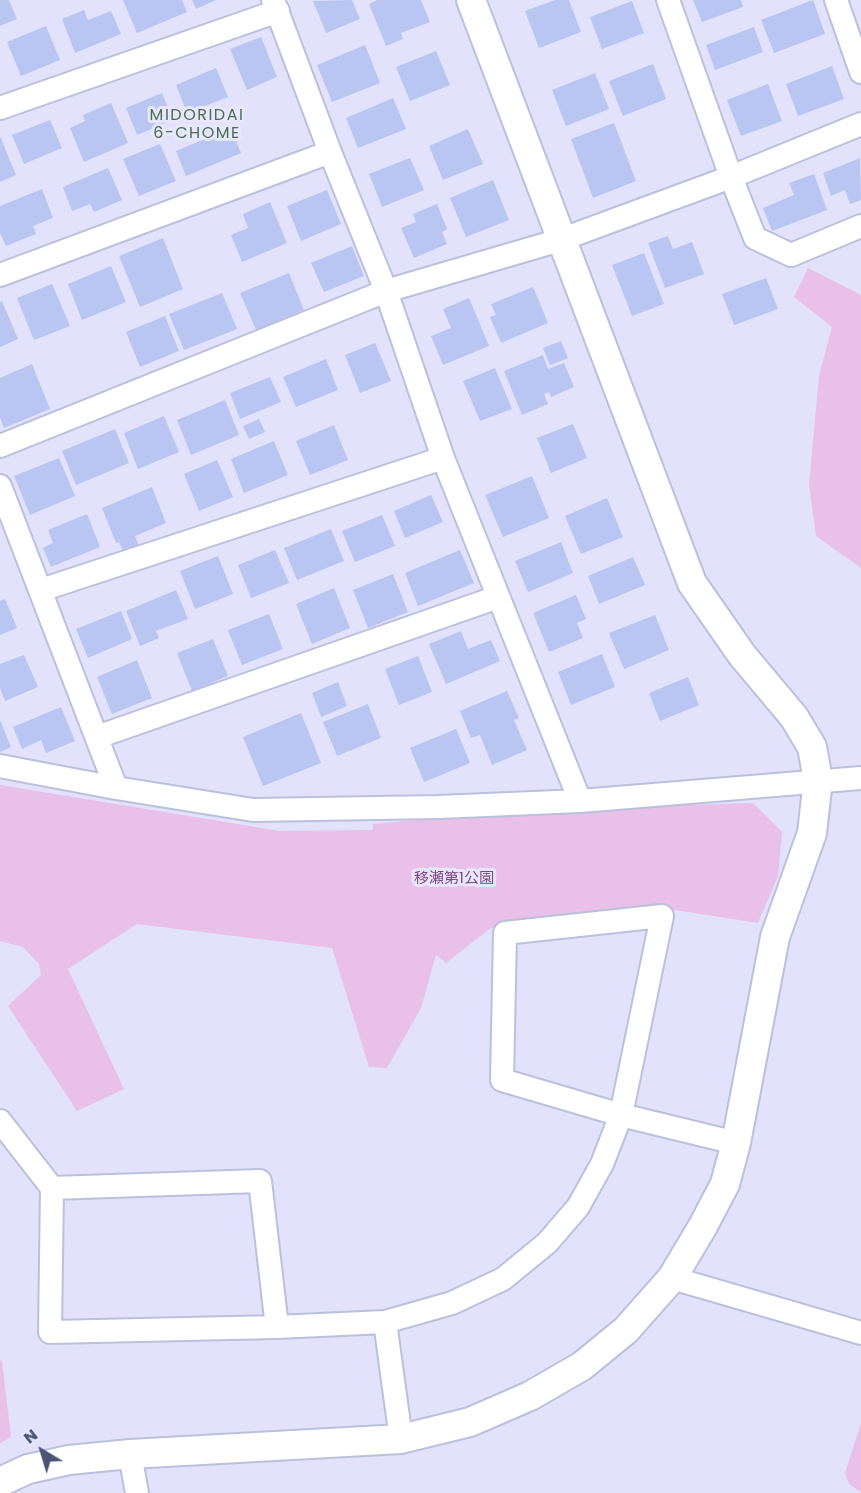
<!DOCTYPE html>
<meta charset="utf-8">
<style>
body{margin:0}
#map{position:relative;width:861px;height:1493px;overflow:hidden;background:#e2e2fc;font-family:Poppins,sans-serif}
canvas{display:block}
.north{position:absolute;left:12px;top:1421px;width:60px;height:60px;-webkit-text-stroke:4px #e7e8ff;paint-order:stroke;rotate:322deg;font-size:16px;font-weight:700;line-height:24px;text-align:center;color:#495473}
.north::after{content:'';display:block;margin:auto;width:21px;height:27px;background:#495473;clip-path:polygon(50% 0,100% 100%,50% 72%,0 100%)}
</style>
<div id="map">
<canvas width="861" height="1493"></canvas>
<div class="north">N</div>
</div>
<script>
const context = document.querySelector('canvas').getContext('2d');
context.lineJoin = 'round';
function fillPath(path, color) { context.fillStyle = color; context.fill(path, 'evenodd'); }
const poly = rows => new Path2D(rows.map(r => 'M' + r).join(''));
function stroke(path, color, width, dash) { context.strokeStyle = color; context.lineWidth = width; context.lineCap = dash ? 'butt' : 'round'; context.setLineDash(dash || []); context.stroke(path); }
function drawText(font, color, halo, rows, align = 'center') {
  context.font = font + ' Poppins,"Noto Sans JP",sans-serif'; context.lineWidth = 6; context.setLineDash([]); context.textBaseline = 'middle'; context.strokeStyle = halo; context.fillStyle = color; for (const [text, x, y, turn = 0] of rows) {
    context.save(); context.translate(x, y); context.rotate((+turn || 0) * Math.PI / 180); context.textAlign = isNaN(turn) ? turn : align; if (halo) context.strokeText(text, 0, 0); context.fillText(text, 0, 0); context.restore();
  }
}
fillPath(poly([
 [808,268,861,295,861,568,816,536,809,485,819,376,832,327,794,297],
 [0,785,280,831,373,830,373,824,531,810,753,803,782,832,778,876,758,923,675,910,491,928,446,963,436,955,421,1008,387,1068,369,1067,332,948,137,924,68,969,124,1089,77,1111,8,1006,41,975,39,964,23,947,0,941],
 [0,1360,2,1361,11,1437,0,1443],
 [861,1423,861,1492,849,1484,845,1473]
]), '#e8c0e9');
fillPath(poly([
 [0,0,9,0,17,19,0,26],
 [123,0,182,0,187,12,137,33],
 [192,0,216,0,196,9],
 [352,0,360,19,326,33,313,1],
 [377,0,421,0,430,22,401,33,403,39,386,46,369,4],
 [555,0,569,0,581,32,539,48,525,11],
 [693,0,741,0,743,7,702,22],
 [813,0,825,34,774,53,761,20],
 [632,1,644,33,602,49,590,17],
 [84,10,88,20,111,11,121,34,75,53,62,19],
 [46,26,60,60,21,76,7,42],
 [754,27,763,52,715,70,706,45],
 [261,37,277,77,247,90,230,49],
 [365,45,380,83,332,102,317,65],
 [436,51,450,85,410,101,396,67],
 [653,64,666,99,623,116,609,81],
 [832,66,844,99,798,116,786,84],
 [216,68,228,97,187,113,176,85],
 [595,73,609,109,566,126,552,90],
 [768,84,782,121,741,136,727,100],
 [162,93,173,120,137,135,126,108],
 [393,98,406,129,358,148,346,118],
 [111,103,128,143,84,162,70,128,85,121,83,115],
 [50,120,62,148,24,164,12,135],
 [614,123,636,181,593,198,571,139],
 [231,128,241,153,186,176,176,151],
 [468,129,483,164,443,180,429,146],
 [0,136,16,175,0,182],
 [160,144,176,181,139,196,123,159],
 [410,158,424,190,382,207,369,174],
 [860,158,861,200,850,204,845,190,831,196,823,173],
 [108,168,122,200,94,212,90,204,72,211,63,187],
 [814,174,827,210,772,231,763,208,794,195,789,183],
 [493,180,509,220,466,237,450,198],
 [42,189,53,218,33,226,36,234,6,246,0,233,0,206],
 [327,190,341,224,301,241,287,206],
 [270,202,287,243,242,262,231,235,248,228,243,214],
 [437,204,447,229,442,232,447,244,414,258,401,228,416,222,413,214],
 [668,236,673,249,692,242,704,274,665,288,648,243],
 [163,238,183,289,140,307,119,256],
 [352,246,364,276,324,292,311,263],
 [644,253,664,304,632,316,612,265],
 [111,266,126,302,82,320,68,284],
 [289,273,304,310,256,330,240,293],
 [766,278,778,309,734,325,722,294],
 [52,284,70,326,34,340,17,298],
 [533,287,548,323,501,343,490,317,496,315,491,304],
 [222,293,237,329,184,350,169,314],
 [469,298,489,346,443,365,431,336,451,328,443,309],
 [2,301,18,339,0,347,0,302],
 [165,316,179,351,140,367,126,332],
 [561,341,568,358,550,365,543,348],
 [375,343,391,381,360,393,345,355],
 [543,355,548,369,564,363,574,387,551,397,549,392,544,394,548,404,522,415,504,371],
 [326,359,338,390,296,407,283,377],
 [32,364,50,409,4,428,0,418,0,378],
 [495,368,512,409,480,421,463,381],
 [270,377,281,402,240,419,230,393],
 [225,400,239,435,191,455,177,420],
 [164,416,179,452,138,469,124,433],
 [259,419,265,432,249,439,243,426],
 [573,424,587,458,551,473,537,438],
 [334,425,348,460,310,475,296,441],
 [115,429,129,463,76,485,62,451],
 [274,441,288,475,244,493,231,459],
 [59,458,75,496,30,515,14,476],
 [217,460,233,497,199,511,184,474],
 [532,476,549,518,503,537,485,495],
 [152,487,166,523,135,536,140,549,125,555,119,542,116,543,102,508],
 [431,495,443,522,405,538,394,511],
 [607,498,623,537,581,554,565,516],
 [87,514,100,547,51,567,43,548,53,543,48,530],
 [382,515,395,546,355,562,342,531],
 [331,529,344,561,297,580,284,548],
 [561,542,573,573,528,592,515,561],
 [275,550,289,583,251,598,238,565],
 [460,550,474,583,418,606,405,573],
 [218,556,233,594,195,609,180,571],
 [633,557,645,585,599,604,588,576],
 [393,574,408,612,368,628,353,590],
 [334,588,350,628,312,644,296,604],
 [176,590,188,619,156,631,159,638,140,646,126,611],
 [576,595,586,619,577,623,583,638,549,652,533,613],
 [5,599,17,628,0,635,0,601],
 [121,611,132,639,88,658,76,629],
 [269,614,283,649,242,665,228,630],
 [655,615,669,650,624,669,609,633],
 [461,631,468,649,491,640,500,661,446,684,429,644],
 [213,639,228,676,192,691,177,653],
 [602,654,615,687,571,705,558,672],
 [24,655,38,687,5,701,0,688,0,664],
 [418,656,432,692,399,705,385,669],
 [137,660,152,698,112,714,97,677],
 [688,677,699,705,660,721,649,693],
 [338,682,347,706,321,717,312,693],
 [507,691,519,718,514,720,527,750,492,765,480,735,471,738,460,711],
 [368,704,381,738,337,756,323,722],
 [61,707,75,741,46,753,41,740,22,749,13,727],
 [301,713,321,763,263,786,243,737],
 [0,720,11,747,0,752],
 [456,729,470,763,424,782,410,748]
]), '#b9c6f1');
const minor = poly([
 [273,0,330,152,386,291,443,458,580,801],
 [668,0,731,177,755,238,791,255,861,226],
 [836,0,861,72],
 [0,108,278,11],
 [0,275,330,152],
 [0,446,386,291,560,240,731,177,861,124],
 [0,486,116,788],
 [41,590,443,458],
 [97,737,498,597],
 [0,766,116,788,253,810,439,807,580,801,861,778],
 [0,1121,52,1188,50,1332,277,1327,385,1322,452,1303,503,1279,547,1243,578,1207,602,1164,621,1115,662,916,505,933,502,1080,621,1115,736,1143],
 [52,1188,260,1181,277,1327],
 [672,1278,861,1333],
 [385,1322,401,1439],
 [130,1454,137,1493]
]);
const tertiary = poly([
 [0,1482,28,1469,69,1460,130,1454,401,1439,470,1422,530,1396,582,1366,626,1330,672,1278,703,1226,725,1184,736,1143,775,937,812,833,818,780,812,747,794,717,742,655,692,583,471,0]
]);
stroke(minor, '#bbc0dd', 26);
stroke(tertiary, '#bbc0dd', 32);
stroke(minor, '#fff', 22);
stroke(tertiary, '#fff', 28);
drawText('15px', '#844680', '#e7e8ff', [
 ["移瀬第1公園",454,879]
]);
context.letterSpacing = '1.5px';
drawText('16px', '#4b6e4c', '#e7e8ff', [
 ["MIDORIDAI",197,116],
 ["6-CHOME",197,134]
]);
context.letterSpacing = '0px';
</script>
